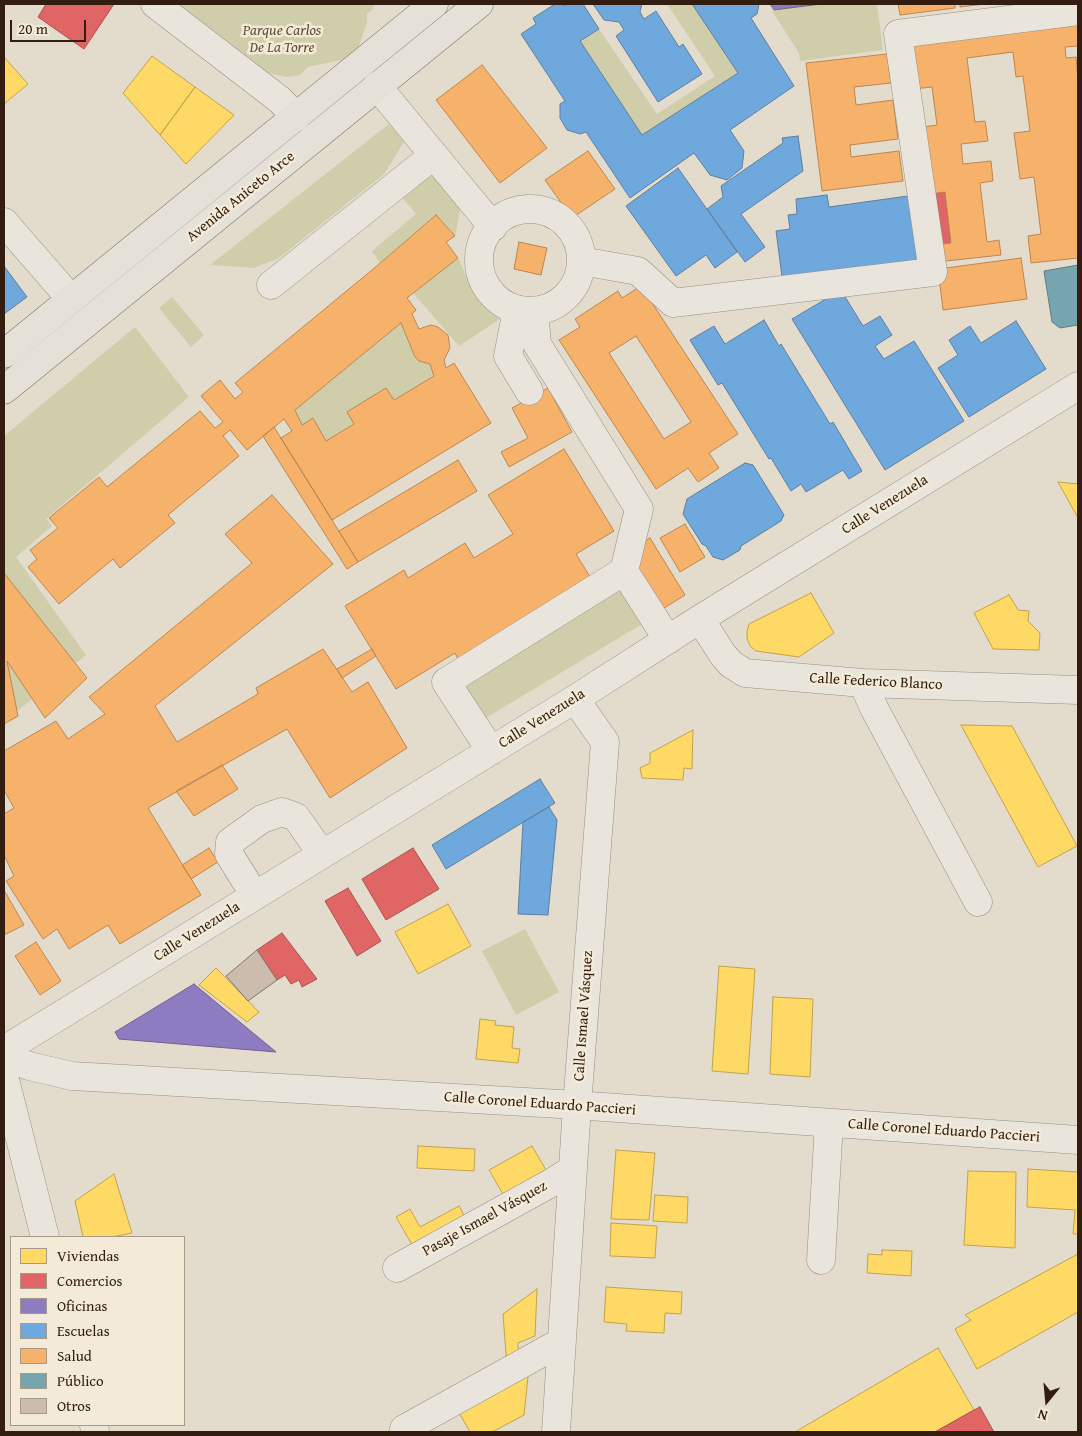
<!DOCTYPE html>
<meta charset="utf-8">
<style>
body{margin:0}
#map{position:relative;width:1082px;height:1436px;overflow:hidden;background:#e3dccc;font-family:"Gentium Book Plus",serif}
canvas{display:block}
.frame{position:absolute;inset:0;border:5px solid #331d11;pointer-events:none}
.legend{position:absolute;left:10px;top:1236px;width:175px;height:190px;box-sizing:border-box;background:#f3ebd7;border:1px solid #a69988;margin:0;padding:6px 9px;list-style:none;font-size:15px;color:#331d11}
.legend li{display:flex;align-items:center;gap:10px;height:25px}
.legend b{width:25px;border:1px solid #a69988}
.north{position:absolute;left:1022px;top:1376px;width:50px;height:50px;-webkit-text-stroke:4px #f3ebd7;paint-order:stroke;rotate:197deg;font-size:14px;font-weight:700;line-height:20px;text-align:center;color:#331d11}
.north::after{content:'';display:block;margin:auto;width:18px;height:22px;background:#331d11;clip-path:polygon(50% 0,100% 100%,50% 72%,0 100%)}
.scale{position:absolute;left:10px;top:20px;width:76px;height:22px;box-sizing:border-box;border:2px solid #331d11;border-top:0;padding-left:6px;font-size:15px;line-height:18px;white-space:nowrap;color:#331d11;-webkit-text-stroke:4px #f3ebd7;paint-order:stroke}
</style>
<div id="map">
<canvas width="1082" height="1436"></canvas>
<div class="frame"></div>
<ul class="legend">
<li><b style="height:14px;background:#ffd966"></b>Viviendas</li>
<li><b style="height:14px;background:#e06666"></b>Comercios</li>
<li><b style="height:14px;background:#8e7cc3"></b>Oficinas</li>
<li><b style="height:14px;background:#6fa8dc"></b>Escuelas</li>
<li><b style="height:14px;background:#f6b26b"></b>Salud</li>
<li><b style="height:14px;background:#76a5af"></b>Público</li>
<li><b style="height:14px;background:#cbbcae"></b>Otros</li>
</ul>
<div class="north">N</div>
<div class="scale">20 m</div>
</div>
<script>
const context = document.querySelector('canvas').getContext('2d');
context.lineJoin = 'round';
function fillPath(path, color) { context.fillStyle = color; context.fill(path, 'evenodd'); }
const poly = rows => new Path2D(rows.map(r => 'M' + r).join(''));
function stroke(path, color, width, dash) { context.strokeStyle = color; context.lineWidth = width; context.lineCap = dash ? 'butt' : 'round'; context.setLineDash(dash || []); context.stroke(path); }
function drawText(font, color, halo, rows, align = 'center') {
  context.font = font + ' "Gentium Book Plus",serif'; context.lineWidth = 5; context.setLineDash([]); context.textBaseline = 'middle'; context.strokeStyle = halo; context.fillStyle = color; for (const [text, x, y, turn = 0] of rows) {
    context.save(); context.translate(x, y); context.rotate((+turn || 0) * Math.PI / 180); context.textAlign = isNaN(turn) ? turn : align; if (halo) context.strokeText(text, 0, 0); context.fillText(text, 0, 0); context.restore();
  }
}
fillPath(poly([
 [176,4,374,4,373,9,367,14,367,22,358,49,349,58,308,67,300,75,287,77,268,73,259,73],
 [667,4,692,4,738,73,642,135,580,41,599,29,657,114,715,76],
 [821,4,877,4,883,50,800,61,799,53,772,11],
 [389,124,404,142,384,174,279,258,254,268,210,265],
 [432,176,439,181,458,201,460,211,455,236,436,215,380,263,372,251,416,214,401,196,421,181],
 [458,258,469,283,485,307,500,319,459,346,413,293],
 [172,297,204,335,191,347,159,308],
 [401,323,415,357,419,361,430,364,434,376,394,400,386,388,354,424,326,441,313,419,302,425,295,410],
 [135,327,189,397,46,519,52,526,16,557,86,655,4,722,4,436],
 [626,587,647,621,484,719,463,685],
 [525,929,559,992,516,1015,482,951]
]), '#cfcdaa');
const homes = poly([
 [152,56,195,87,160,135,123,93,152,56],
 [4,57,28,84,4,104,4,57],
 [195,87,234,115,186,164,160,135,195,87],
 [1058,482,1078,484,1078,518,1058,482],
 [811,593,834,633,799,657,756,651,750,646,747,638,747,631,749,624,811,593],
 [1009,595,1018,610,1029,611,1028,621,1040,633,1039,650,993,649,974,613,1009,595],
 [961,725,1012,726,1077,846,1038,867,961,725],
 [693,730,692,769,684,768,683,780,642,778,640,768,650,763,650,753,693,730],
 [448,904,471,946,418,974,395,932,448,904],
 [719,966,755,969,748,1074,712,1071,719,966],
 [216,968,259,1012,247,1022,199,985,216,968],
 [773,997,813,999,810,1077,770,1074,773,997],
 [480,1019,496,1021,495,1025,514,1027,512,1048,520,1049,518,1063,476,1059,480,1019],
 [418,1146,475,1149,474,1171,417,1168,418,1146],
 [532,1146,550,1177,507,1201,489,1170,532,1146],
 [616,1150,655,1153,649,1220,611,1219,616,1150],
 [1028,1169,1078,1172,1078,1234,1073,1234,1075,1210,1027,1207,1028,1169],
 [968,1171,1016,1172,1015,1248,964,1245,968,1171],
 [114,1174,132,1233,112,1237,83,1237,75,1201,114,1174],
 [655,1195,688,1197,687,1223,653,1221,655,1195],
 [459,1206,467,1221,415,1250,396,1217,410,1209,420,1227,459,1206],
 [611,1223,657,1226,655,1258,610,1256,611,1223],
 [882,1250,912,1251,911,1276,867,1273,868,1254,882,1255,882,1250],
 [1078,1254,1078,1312,977,1369,955,1329,971,1320,965,1315,1078,1254],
 [606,1287,682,1292,681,1314,665,1313,664,1333,626,1331,627,1324,604,1322,606,1287],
 [537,1289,535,1336,518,1343,519,1361,507,1367,503,1314,537,1289],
 [938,1348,974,1410,935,1432,795,1432,938,1348],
 [529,1367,524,1415,492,1432,470,1432,456,1407,529,1367]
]);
fillPath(homes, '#ffd966');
stroke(homes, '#c2a14c', 1);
const shops = poly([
 [46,4,114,4,84,49,38,17,46,4],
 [945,192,951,243,935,245,929,194,945,192],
 [413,848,439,889,386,920,362,879,413,848],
 [348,888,381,941,357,956,325,901,348,888],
 [282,933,317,979,302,987,299,980,291,984,285,975,277,980,257,950,282,933],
 [980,1407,994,1432,935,1432,974,1410,980,1407]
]);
fillPath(shops, '#e06666');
stroke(shops, '#ac504c', 1);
const offices = poly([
 [770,4,821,4,774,10,770,4],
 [194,984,276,1052,119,1039,115,1032,194,984]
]);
fillPath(offices, '#8e7cc3');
stroke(offices, '#73608e', 1);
const schools = poly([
 [555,4,563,4,564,6,568,4,583,4,599,29,580,41,642,135,738,73,692,4,759,4,757,14,751,18,794,86,730,130,744,151,742,168,727,180,710,175,694,153,630,198,586,132,580,134,567,130,560,118,560,104,565,101,521,34,536,24,533,18,555,4],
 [593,4,642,4,640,12,644,19,656,11,679,47,683,44,702,74,658,102,616,36,624,30,619,22,604,20,593,4],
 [798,136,803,171,741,214,765,247,745,262,707,209,723,197,721,186,783,143,782,138,798,136],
 [678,168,737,252,715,268,706,255,676,276,626,206,678,168],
 [827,195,829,207,915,195,925,266,783,284,776,231,790,229,788,215,797,214,796,199,827,195],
 [4,266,27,297,4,314,4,266],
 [841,290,863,326,880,316,892,335,875,346,884,359,914,341,964,421,885,470,792,319,841,290],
 [764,320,779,346,781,344,830,424,833,422,862,471,849,479,843,470,806,492,801,484,791,491,771,458,769,459,722,383,718,385,690,340,714,326,725,344,764,320],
 [1016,321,1046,369,969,417,938,368,958,355,949,340,970,326,981,343,1016,321],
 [745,463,753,465,784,515,781,521,741,546,740,550,723,560,713,557,706,546,702,544,683,514,687,499,745,463],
 [540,779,555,803,446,869,432,845,540,779],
 [549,807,557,820,548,915,518,914,523,822,549,807]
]);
fillPath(schools, '#6fa8dc');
stroke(schools, '#5d7e9f', 1);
const health = poly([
 [898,4,955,4,955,8,900,15,898,4],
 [960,4,985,4,960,7,960,4],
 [1078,22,1078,46,1065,47,1066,58,1076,57,1078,79,1078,258,1031,263,1028,236,1041,234,1034,177,1020,179,1014,133,1030,131,1023,76,1016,77,1013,52,967,58,975,122,985,121,988,141,961,144,963,164,991,161,993,181,980,183,987,242,999,240,1001,255,937,262,935,245,951,243,945,192,929,194,922,127,937,125,932,87,913,89,907,41,1078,22],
 [887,54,891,83,854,87,856,105,893,100,898,139,850,145,851,157,899,151,903,181,822,191,806,63,887,54],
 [482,65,547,148,500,183,436,100,482,65],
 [588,151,615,189,572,218,545,180,588,151],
 [436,215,455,236,446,242,458,258,407,298,416,310,412,314,419,329,431,325,438,327,448,335,450,348,444,360,446,368,454,363,491,423,332,520,281,438,292,431,284,419,247,450,230,430,223,436,239,456,168,515,175,523,120,568,113,559,59,604,28,567,37,559,30,550,58,528,49,518,99,477,107,487,200,411,215,428,223,422,201,396,220,380,235,399,243,392,235,383,378,265,436,215],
 [401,323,415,357,419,361,430,364,434,376,394,400,386,388,347,412,354,424,326,441,313,418,302,425,295,410,401,323],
 [519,242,547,248,541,275,514,269,519,242],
 [1021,258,1027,299,943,310,938,269,1021,258],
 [641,286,738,434,709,453,719,468,698,482,688,468,656,489,559,340,580,327,575,319,618,291,622,298,641,286],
 [636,336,691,422,664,439,609,353,636,336],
 [548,388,572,432,509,467,501,452,528,438,512,408,548,388],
 [274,427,358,562,347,569,263,436,274,427],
 [564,449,614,531,576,554,592,580,459,661,455,653,396,689,345,606,404,570,408,578,465,543,474,558,513,534,488,495,564,449],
 [458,460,477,491,358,562,339,531,458,460],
 [272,495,333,564,155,706,177,742,258,694,256,688,323,649,352,692,368,682,407,748,330,798,287,729,148,808,201,895,120,944,108,925,69,949,57,929,43,939,6,881,14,876,4,855,4,814,14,808,4,790,4,751,56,721,68,739,105,714,89,697,252,563,225,534,272,495],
 [685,524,705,557,680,572,660,538,685,524],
 [650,538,685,595,661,610,636,569,643,542,650,538],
 [4,573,87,678,45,718,7,661,18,716,4,724,4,573],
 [372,649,376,656,342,678,337,669,372,649],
 [222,765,238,789,194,816,176,791,222,765],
 [209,848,218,862,191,879,182,865,209,848],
 [4,890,24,925,4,935,4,890],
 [36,942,61,981,40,995,15,956,36,942]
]);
fillPath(health, '#f6b26b');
stroke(health, '#bc8550', 1);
const public = poly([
 [1078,265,1078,325,1060,328,1052,322,1044,271,1078,265]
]);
fillPath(public, '#76a5af');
stroke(public, '#627c80', 1);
const building = poly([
 [257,950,277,980,248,1001,226,976,257,950]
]);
fillPath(building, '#cbbcae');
stroke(building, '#7c756b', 1);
const minor = poly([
 [155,4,280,100,296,117],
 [377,86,493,227],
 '479 260a51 51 0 1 1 102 0a51 51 0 1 1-102 0Z',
 [4,222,71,299],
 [581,261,638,271,673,303,933,272,898,34,1078,11],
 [271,285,434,155],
 [517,310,508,356,529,391],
 [534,311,537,344,639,509,624,571],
 [700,619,723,655,731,664,745,673,863,683,1078,690],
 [863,683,874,708,978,902],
 [491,751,446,682,624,571,668,640],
 [255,896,229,854,230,842,262,819,282,812,296,817,322,854],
 [4,1050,575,699,700,619,1078,386],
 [4,1056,29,1066,72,1076,560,1104,1078,1140],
 [4,1076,45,1237],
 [821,1260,829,1123],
 [397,1268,551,1183,573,1169],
 [94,1425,95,1432],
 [404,1429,561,1342],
 [556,1432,577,1106,605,742,575,699]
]);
const major = poly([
 [4,354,434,4],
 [4,390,479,4]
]);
stroke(minor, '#958e84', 29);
stroke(major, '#7c756b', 29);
stroke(minor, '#e9e5dd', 28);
stroke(major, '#e6e1d8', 28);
drawText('italic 15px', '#5d4e37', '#f3ebd7', [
 ["Parque Carlos",282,31],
 ["De La Torre",282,48]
]);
drawText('15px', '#331d11', '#f3ebd7', [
 ["Avenida Aniceto Arce",241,197,-39],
 ["Calle Venezuela",885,505,-32],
 ["Calle Federico Blanco",876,682,3],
 ["Calle Venezuela",542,719,-32],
 ["Calle Venezuela",197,932,-32],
 ["Calle Ismael Vásquez",584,1016,-86],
 ["Calle Coronel Eduardo Paccieri",540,1104,4],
 ["Calle Coronel Eduardo Paccieri",944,1131,4],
 ["Pasaje Ismael Vásquez",485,1219,-29]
]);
</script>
